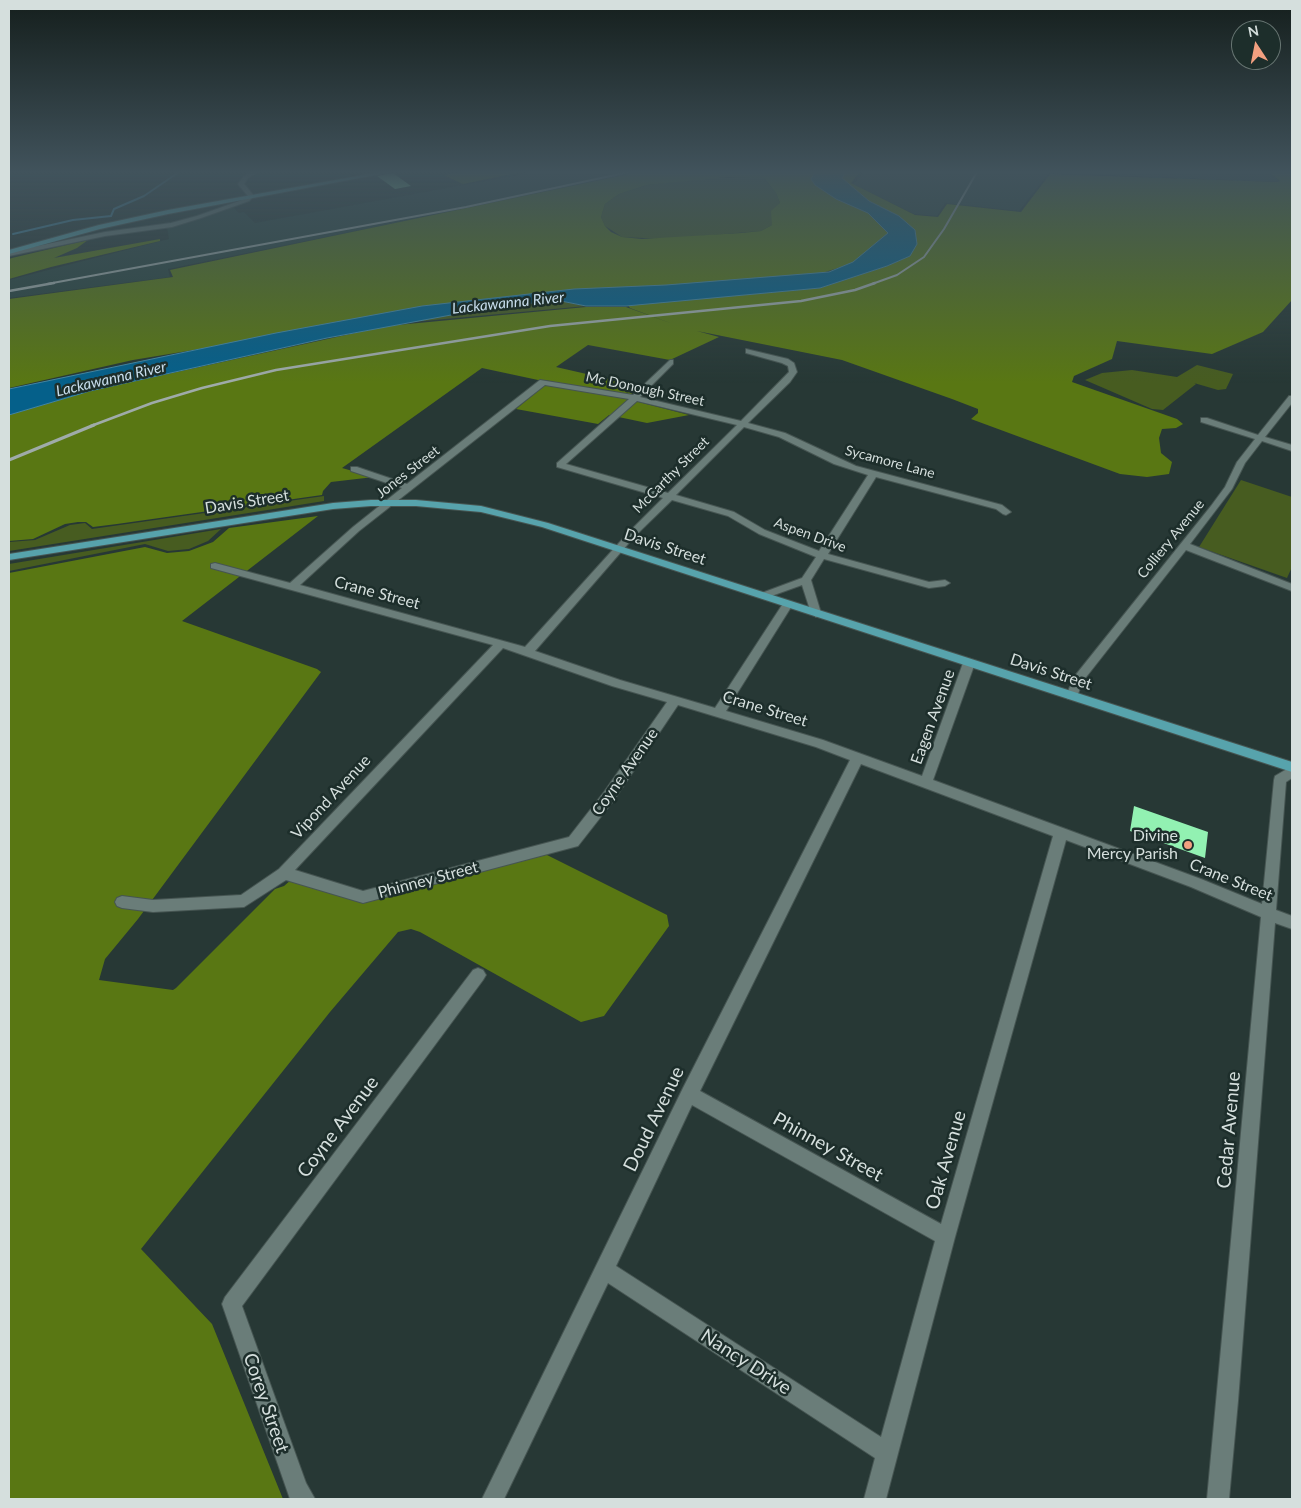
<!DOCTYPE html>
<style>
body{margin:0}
#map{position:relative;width:1301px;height:1508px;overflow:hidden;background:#273835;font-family:Lato,sans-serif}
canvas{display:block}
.frame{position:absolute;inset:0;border:10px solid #d5dfdd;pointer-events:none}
.north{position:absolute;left:1231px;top:20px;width:50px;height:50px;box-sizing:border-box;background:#1d2e2b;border:1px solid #677572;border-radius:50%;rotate:349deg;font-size:14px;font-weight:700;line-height:20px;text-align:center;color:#d5dfdd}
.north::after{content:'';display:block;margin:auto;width:18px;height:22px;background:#f2a080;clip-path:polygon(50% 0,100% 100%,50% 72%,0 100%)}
</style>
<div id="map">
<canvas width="1301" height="1508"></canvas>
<div class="frame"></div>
<div class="north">N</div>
</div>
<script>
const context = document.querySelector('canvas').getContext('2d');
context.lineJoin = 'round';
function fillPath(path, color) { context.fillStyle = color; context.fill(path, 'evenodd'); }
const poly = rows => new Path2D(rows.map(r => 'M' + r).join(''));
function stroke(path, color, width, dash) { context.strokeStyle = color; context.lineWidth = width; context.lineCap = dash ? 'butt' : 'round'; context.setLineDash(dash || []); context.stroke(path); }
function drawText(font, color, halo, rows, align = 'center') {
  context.font = font + ' Lato,sans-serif'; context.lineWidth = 5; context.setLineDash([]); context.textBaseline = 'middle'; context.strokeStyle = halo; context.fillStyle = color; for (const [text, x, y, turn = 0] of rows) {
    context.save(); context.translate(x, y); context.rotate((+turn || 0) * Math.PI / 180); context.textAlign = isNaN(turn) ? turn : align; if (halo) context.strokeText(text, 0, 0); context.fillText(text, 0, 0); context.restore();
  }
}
fillPath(poly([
 [526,172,647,172,168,269,170,277,9,298,9,280,169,239,167,227,193,221,233,207,239,213,244,212,255,223,518,175],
 [864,172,1269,172,1280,182,1049,173,1019,211,945,203,937,216,914,214,853,184]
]), '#2a443f');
fillPath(poly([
 [752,177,764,178,776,193,780,203,773,217,772,225,761,231,664,239,622,237,605,226,601,217,605,204,619,194,647,185,706,178],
 [556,300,586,306,412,322,478,310],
 [1197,365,1233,374,1226,389,1218,390,1194,383,1196,384,1163,410,1152,409,1085,380,1102,373,1132,370,1177,377],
 [1241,480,1292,497,1292,567,1287,578,1199,547],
 [324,496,324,501,9,551,9,542,35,540,70,525,85,523,92,529],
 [221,529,208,541,189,549,168,551,145,544,9,571,9,564]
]), '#475c20');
fillPath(poly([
 [463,172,522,172,463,184,443,175],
 [639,172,818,172,874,214,893,234,857,262,822,273,645,289,351,324,133,360,9,388,9,299,173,277,170,270],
 [728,177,764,178,776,193,780,203,771,211,772,225,761,231,741,233,642,239,622,237,611,232,605,226,601,217,605,204,619,194,647,185],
 [846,172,860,172,851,183,915,215,938,217,947,204,1021,212,1050,174,1278,182,1280,181,1269,172,1292,172,1292,300,1263,332,1212,354,1117,341,1112,359,1074,376,1072,382,1177,419,1183,424,1176,428,1162,429,1159,438,1161,453,1172,462,1169,474,1147,477,1120,474,971,419,978,413,978,409,952,399,842,360,697,331,719,337,670,360,588,345,556,367,639,386,627,399,689,415,647,423,609,415,598,424,516,409,550,381,538,380,482,368,342,468,374,477,331,482,323,491,322,495,117,524,93,527,86,522,78,522,65,524,33,539,9,541,9,415,90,391,387,326,586,307,626,307,673,324,630,308,628,305,820,288,887,266,910,256,899,216,869,201,841,178],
 [160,239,160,241,51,267,9,279,9,259,12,258,88,240,77,248,54,258],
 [318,516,182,621,317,669,321,672,138,919,105,959,99,980,173,990,176,988,275,889,284,886,299,873,358,891,367,890,533,848,667,915,669,926,604,1016,581,1022,420,932,411,929,398,932,330,1012,141,1249,212,1324,283,1499,9,1499,9,573,145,547,167,553,189,551,213,542,229,528]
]), '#597713');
const water = poly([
 [815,172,846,172,842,178,869,201,899,216,915,230,917,244,910,256,887,266,820,288,626,306,586,306,556,300,478,310,327,338,90,391,9,415,9,389,276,333,422,306,574,289,666,285,829,272,853,262,888,233,868,213,836,199,815,185,811,179,815,172]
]);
fillPath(water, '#05608a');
stroke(water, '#4386a3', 1);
stroke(poly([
 [13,234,73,220,111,216,114,209,144,196,179,172]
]), '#4386a3', 2);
fillPath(poly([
 [393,173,411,186,395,189,377,176],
 [1134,806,1208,832,1205,858,1130,831]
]), '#92f1b2');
const minor = poly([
 [251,172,258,172,248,178,244,184,254,196,249,201,201,218,172,227,105,236,9,256,9,252,105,232,171,223,197,216,245,199,248,196,238,184,244,176,251,172],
 [746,349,788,359,794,363,797,372,790,382,748,423,785,433,856,466,1002,505,1011,512,1006,515,1003,514,996,509,876,477,828,554,929,582,945,580,950,583,945,586,929,588,824,559,811,580,821,613,816,617,811,613,802,585,763,599,758,596,759,594,802,578,816,557,759,534,728,516,672,500,634,537,535,651,620,680,715,708,784,602,792,602,793,604,726,711,823,740,922,776,963,663,965,660,973,660,975,663,933,780,1201,879,1262,904,1274,780,1275,776,1292,766,1292,778,1286,782,1276,910,1292,916,1292,929,1275,923,1238,1401,1229,1499,1207,1499,1261,917,1191,887,1066,840,955,1237,886,1499,864,1499,875,1458,608,1283,504,1499,482,1499,683,1088,850,760,816,747,678,705,614,800,578,846,363,903,286,880,244,907,153,912,122,908,117,906,115,902,117,898,122,896,153,900,241,895,279,869,493,645,211,568,211,564,215,563,290,583,353,527,402,488,351,471,351,467,357,467,407,484,540,380,633,395,670,360,673,360,673,364,640,397,741,421,789,372,788,366,782,363,746,353,746,349],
 [545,385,629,399,557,463,557,467,663,498,628,533,525,647,300,585,359,531,545,385],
 [637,401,737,425,668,493,566,464,637,401],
 [744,427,779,437,834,464,868,475,819,551,765,530,734,512,676,495,744,427],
 [503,648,612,686,667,702,604,792,569,837,363,891,295,870,503,648],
 [861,764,1053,836,941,1224,700,1091,861,764],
 [692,1105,935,1241,881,1437,616,1266,692,1105],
 [1289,396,1292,396,1292,403,1265,437,1292,445,1292,451,1262,441,1245,463,1232,489,1190,544,1292,584,1292,591,1186,550,1083,681,1076,699,1068,699,1066,696,1074,677,1211,506,1225,487,1237,462,1255,439,1201,422,1201,418,1207,418,1258,435,1289,396],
 [478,968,483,970,486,975,483,980,242,1306,306,1483,315,1499,290,1499,222,1304,225,1297,473,970,478,968]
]);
const major = poly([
 [380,172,391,172,168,214,100,229,9,254,9,250,99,225,168,210,380,172],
 [371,500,416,500,481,506,548,523,1292,762,1292,772,542,527,481,512,416,506,371,506,333,509,9,560,9,554,333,503,371,500]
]);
stroke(minor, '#465552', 2);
stroke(major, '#465552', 2);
fillPath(minor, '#6a7d79');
fillPath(major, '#57a3ac');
stroke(poly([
 [47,284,466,207,629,172],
 [872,284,897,275,924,257,944,229,977,172]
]), '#9faba9', 2);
stroke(poly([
 [9,291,54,283],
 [91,426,152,403,202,388,276,370,550,326,801,301,855,290,875,283]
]), '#9faba9', 2.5);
stroke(poly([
 [9,460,94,425]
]), '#9faba9', 3);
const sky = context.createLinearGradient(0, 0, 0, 383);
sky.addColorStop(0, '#151f1d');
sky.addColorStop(0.45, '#41535c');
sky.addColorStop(1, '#41535c00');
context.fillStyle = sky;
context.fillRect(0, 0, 1301, 383);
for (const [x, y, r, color] of [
 [1188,845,5,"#f2a080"]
]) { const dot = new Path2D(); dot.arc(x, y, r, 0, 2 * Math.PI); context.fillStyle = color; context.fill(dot); stroke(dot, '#1d2e2b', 2); }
drawText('14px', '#d5dfdd', '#1d2e2b', [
 ["Mc Donough Street",645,389,12],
 ["Sycamore Lane",890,462,15],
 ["Jones Street",408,472,-38],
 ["McCarthy Street",671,475,-45],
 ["Aspen Drive",810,535,20],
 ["Colliery Avenue",1171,539,-51]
]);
drawText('italic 15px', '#c8deed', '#1d2e2b', [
 ["Lackawanna River",508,303,-6],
 ["Lackawanna River",111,379,-13]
]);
drawText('16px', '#d5dfdd', '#1d2e2b', [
 ["Davis Street",247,502,-9],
 ["Davis Street",665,547,18],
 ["Crane Street",377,593,15],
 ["Davis Street",1051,672,18],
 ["Crane Street",765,709,17],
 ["Eagen Avenue",933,717,-70],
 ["Coyne Avenue",625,772,-55],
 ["Vipond Avenue",331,797,-47],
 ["Phinney Street",428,880,-15],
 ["Crane Street",1231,880,22]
]);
drawText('16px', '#d5dfdd', '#1d2e2b', [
 ["Divine",1178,836],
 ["Mercy Parish",1178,854]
], 'right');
drawText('19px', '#d5dfdd', '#1d2e2b', [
 ["Doud Avenue",654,1119,-64],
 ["Coyne Avenue",338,1127,-53],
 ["Cedar Avenue",1229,1130,-85],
 ["Phinney Street",828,1147,29],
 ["Oak Avenue",946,1160,-74],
 ["Nancy Drive",746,1362,33],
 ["Corey Street",266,1403,71]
]);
</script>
